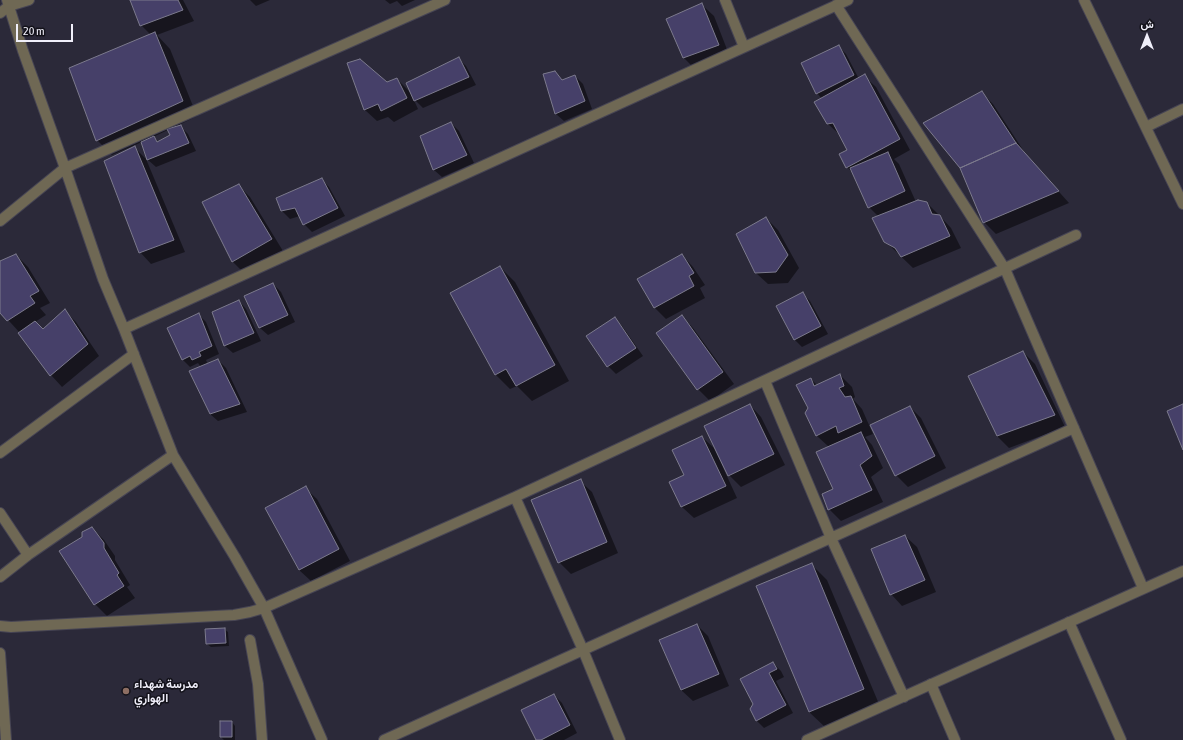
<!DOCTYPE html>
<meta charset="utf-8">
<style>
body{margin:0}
#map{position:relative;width:1183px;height:740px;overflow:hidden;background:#2b2939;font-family:"Asap Condensed",Vazirmatn,sans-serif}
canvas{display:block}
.north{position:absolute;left:1127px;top:16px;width:40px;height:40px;-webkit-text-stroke:3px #13121a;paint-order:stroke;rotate:0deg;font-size:11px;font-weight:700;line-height:16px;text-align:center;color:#f0effa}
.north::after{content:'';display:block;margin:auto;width:14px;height:18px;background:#f0effa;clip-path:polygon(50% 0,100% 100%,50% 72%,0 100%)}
.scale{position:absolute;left:16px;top:24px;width:57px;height:18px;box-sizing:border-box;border:2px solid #f0effa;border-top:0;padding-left:5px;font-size:12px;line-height:14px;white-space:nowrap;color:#f0effa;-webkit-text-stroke:3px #13121a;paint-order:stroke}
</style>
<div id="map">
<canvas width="1183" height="740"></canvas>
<div class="north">ش</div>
<div class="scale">20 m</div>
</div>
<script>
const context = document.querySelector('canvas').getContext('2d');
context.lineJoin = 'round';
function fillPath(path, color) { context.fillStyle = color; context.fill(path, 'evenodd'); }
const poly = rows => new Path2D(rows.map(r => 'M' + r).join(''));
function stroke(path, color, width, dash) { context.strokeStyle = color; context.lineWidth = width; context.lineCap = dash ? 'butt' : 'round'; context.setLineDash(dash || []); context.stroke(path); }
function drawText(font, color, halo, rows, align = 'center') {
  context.font = font + ' "Asap Condensed",Vazirmatn,sans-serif'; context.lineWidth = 3; context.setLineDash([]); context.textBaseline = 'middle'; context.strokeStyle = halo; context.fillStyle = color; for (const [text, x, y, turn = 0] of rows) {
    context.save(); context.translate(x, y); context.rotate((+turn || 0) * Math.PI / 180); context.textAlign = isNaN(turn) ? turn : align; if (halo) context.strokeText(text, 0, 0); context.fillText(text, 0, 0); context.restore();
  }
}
fillPath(poly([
 [131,0,183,0,194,21,157,35,170,49,197,116,179,125,188,134,196,151,156,167,148,160,142,142,112,155,97,140,151,35,141,25],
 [168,130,171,135,159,142,153,137],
 [250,0,270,0,256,6],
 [385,0,415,0,402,6,397,1,390,4],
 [702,5,714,16,730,57,695,69,683,57],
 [838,46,846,54,859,79,864,76,876,87,910,150,894,159,899,164,916,202,926,202,938,214,951,228,961,248,913,268,885,241,878,216,869,207,854,174,847,167,848,150,840,135,828,124,822,99,817,93],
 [459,59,466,66,476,85,423,108,413,98,418,109,394,122,388,117,377,121,365,110,348,64,387,84,397,79,412,94],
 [554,72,563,81,575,76,583,84,592,109,564,121,556,114,544,75],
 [982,93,993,104,1027,156,1069,203,996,234,984,222],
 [451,123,459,131,474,163,442,177,434,170,421,137],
 [134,147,146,159,185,252,151,264,140,252],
 [321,179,329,187,345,216,312,232,304,224,300,216,290,219,282,211,277,199],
 [238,185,250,197,283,251,244,273,233,262],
 [766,218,778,230,799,268,788,283,768,284,756,273],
 [16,255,28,267,50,303,40,308,46,315,35,322,43,330,65,311,76,322,99,356,62,387,51,375,20,333,0,311,0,262],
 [682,255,693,267,705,285,700,288,705,298,666,319,654,307],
 [500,267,515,282,569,381,532,401,517,386,510,389,495,374],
 [273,284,281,292,295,322,268,335,260,328,246,297],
 [803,294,810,301,828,334,802,347,795,340],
 [239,301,246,309,261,341,233,353,225,346,214,313],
 [198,314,206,322,219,354,206,360,208,365,218,360,226,368,247,412,218,421,210,414,201,367,198,363,190,367,182,359],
 [682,316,693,328,734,384,710,401,698,389,658,334],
 [615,318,622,326,643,356,616,374,608,366],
 [1023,352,1035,364,1065,427,1009,448,997,436,969,376],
 [840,375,852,387,855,397,853,399,862,409,873,434,865,437,872,445,883,468,871,477,883,502,841,521,829,509,835,490,829,447,817,436,807,413,809,408,811,379,818,386],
 [750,405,761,417,785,465,741,487,729,475],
 [910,407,921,418,946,468,908,487,896,475],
 [702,437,714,448,737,498,694,518,682,507,670,482,685,475],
 [580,481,592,492,618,553,571,574,559,562],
 [305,488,317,499,350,561,311,581,299,570],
 [92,528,104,540,115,556,115,560,130,585,127,587,135,598,107,616,95,604,60,551,83,538],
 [905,536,917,547,936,592,902,606,891,594],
 [812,565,827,580,879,704,825,727,809,712],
 [697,625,708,636,729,686,693,701,681,690],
 [224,629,228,632,229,646,211,647,207,644],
 [773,663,781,671,784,677,776,681,793,713,764,728,756,720,751,709],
 [554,695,562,703,577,733,564,740,538,740],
 [232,722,235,726,235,740,224,740,221,737]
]), '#0007');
const building = poly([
 [130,0,178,0,183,10,140,26,130,0],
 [702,3,719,45,683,58,666,19,702,3],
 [155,32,183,101,96,141,69,68,155,32],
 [839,45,854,75,816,94,801,63,839,45],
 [459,57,469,77,414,101,406,83,459,57],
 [360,59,387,82,397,78,407,98,381,111,378,104,364,110,347,63,360,59],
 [555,71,562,80,575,75,585,101,555,114,543,74,555,71],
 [865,74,900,139,846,168,839,154,847,150,833,123,827,124,814,102,865,74],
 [982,91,1016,143,960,168,923,123,982,91],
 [451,122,467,155,433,170,420,136,451,122],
 [181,125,189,143,147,160,141,142,154,136,157,142,170,135,167,129,181,125],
 [1016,143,1059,191,983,223,960,168,1016,143],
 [135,146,174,240,139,253,104,161,135,146],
 [888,152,905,191,868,208,850,168,888,152],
 [322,178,338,208,303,225,295,208,281,211,276,198,322,178],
 [239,184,272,239,232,262,202,202,239,184],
 [918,200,927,202,932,214,940,215,950,236,901,257,895,248,884,242,872,218,918,200],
 [766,217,788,255,776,272,755,273,736,234,766,217],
 [16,254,39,291,30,296,35,303,7,321,0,313,0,261,16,254],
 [682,254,694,273,689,276,694,286,654,308,637,279,682,254],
 [500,266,555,365,516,386,506,369,495,375,450,293,500,266],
 [273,283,288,315,259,328,244,296,273,283],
 [803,292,821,326,794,340,776,306,803,292],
 [239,300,254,333,224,346,212,312,239,300],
 [65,309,88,344,50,376,18,333,35,321,43,329,65,309],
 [199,313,212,346,199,352,201,356,192,360,190,356,182,360,167,328,199,313],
 [682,315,723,372,697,390,656,333,682,315],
 [615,317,636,348,607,367,586,336,615,317],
 [1023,351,1055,415,997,436,968,376,1023,351],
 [218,359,240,404,210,414,189,371,218,359],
 [840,374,844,386,839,388,845,397,851,396,862,422,838,433,836,426,816,436,805,413,808,408,796,385,811,378,814,386,840,374],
 [750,404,774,454,728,476,704,426,750,404],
 [1183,404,1183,450,1167,411,1183,404],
 [910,406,935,456,895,476,870,425,910,406],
 [861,432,872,456,860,465,872,490,828,510,822,494,833,489,816,452,861,432],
 [702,436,726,486,681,507,669,482,684,475,672,450,702,436],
 [581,479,607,542,558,563,531,500,581,479],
 [306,486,339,549,299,570,265,508,306,486],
 [92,527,104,543,104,548,119,573,117,575,124,586,94,605,59,551,82,537,82,532,92,527],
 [905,535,925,580,890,595,871,549,905,535],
 [812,563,864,689,809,712,756,586,812,563],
 [697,624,719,674,681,690,659,640,697,624],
 [225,628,226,643,206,644,205,629,225,628],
 [773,662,777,669,769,673,786,705,756,721,750,709,753,704,740,679,773,662],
 [554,694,570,725,541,740,536,740,521,710,554,694],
 [220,721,232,721,232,737,220,737,220,721]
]);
fillPath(building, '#464069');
stroke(building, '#7c7a8d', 1);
const service = poly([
 [250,640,258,684,262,740],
 [0,653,6,740]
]);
const minor = poly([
 [7,0,23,51,65,168,103,279,124,329,173,455,235,557,264,608,322,740],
 [725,0,744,47],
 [1084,0,1183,204],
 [836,5,1005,269,1143,588],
 [0,13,9,6,29,0],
 [1146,127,1183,109],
 [0,221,65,168,445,0],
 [124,329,848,0],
 [765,381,831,538,904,697],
 [0,453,134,354],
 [515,497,583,650,620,740],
 [0,513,28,555],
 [0,577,28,555,173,455],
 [1069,622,1121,740],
 [0,626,11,627,234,615,250,612,264,608,515,497,1076,235],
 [931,684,955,740],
 [384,740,1074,428]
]);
const tertiary = poly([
 [807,740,1183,571]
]);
stroke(service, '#474554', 12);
stroke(minor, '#474554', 12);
stroke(tertiary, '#474554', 12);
stroke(service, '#6f6854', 10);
stroke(minor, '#6f6854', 10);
stroke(tertiary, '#6f6854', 10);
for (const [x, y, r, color] of [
 [126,691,4,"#8d6e63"]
]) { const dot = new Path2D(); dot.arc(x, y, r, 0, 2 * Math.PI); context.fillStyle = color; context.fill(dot); stroke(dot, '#13121a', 1.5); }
drawText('bold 12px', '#f0effa', '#13121a', [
 ["مدرسة شهداء",134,684],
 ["الهواري",134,698]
], 'left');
</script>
